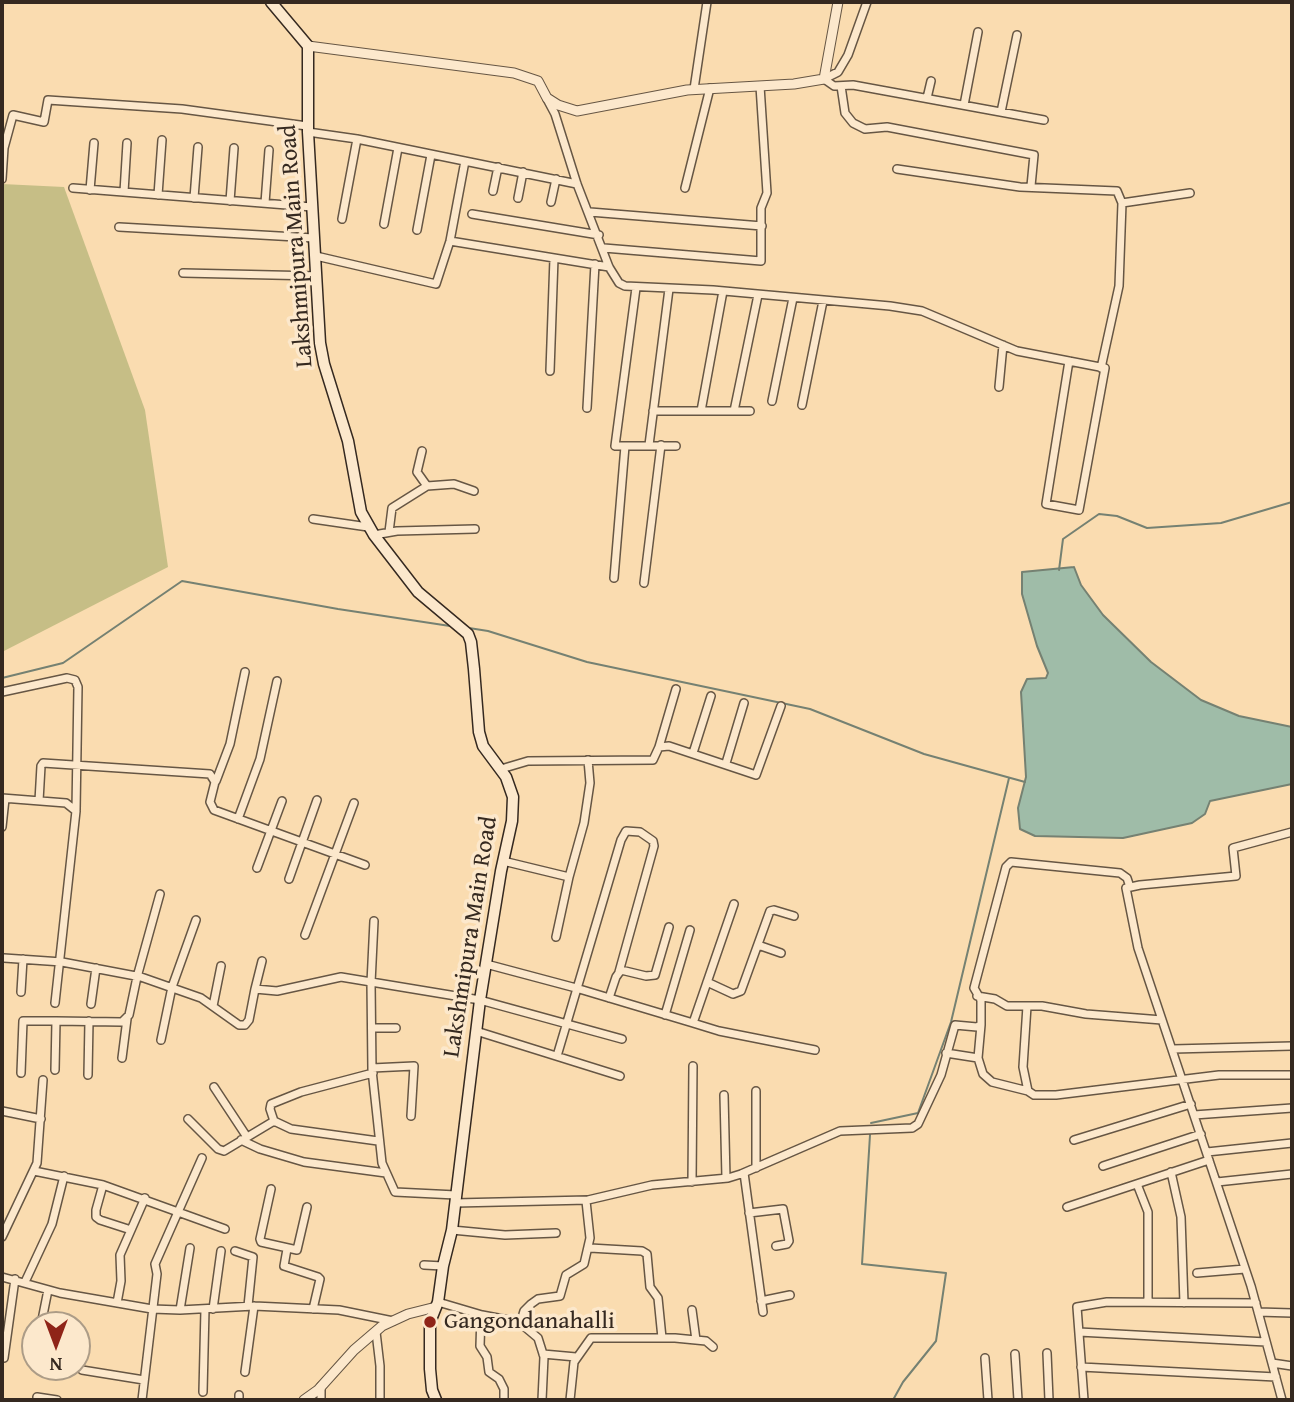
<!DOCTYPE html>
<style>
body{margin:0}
#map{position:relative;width:1294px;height:1402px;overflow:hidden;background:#fadcb0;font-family:"Gentium Book Plus",serif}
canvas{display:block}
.frame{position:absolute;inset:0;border:4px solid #352920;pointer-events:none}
.north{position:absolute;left:21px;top:1311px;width:70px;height:70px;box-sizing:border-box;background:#fce8cc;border:2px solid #ac9c87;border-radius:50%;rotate:180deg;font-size:19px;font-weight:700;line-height:28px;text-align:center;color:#352920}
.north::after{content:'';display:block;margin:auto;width:24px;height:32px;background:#8f2418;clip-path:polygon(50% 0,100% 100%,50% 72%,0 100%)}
</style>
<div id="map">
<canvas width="1294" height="1402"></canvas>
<div class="frame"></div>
<div class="north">N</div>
</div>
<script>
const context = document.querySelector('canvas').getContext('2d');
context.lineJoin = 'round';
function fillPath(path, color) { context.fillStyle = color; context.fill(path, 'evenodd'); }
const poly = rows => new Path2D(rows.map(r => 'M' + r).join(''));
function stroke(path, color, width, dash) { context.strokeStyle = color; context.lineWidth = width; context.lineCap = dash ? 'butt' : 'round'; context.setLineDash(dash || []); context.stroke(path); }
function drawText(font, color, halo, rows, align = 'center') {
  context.font = font + ' "Gentium Book Plus",serif'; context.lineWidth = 7; context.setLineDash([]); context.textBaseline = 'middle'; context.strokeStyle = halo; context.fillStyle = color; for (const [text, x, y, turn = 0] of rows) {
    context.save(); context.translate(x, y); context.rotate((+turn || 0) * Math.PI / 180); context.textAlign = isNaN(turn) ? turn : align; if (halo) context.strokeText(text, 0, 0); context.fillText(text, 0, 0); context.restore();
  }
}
fillPath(poly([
 [2,184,64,187,145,410,168,567,2,652]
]), '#c6be86');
const water = poly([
 [1074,567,1081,585,1103,615,1151,662,1201,700,1239,716,1292,727,1292,784,1210,801,1205,814,1192,823,1123,838,1035,836,1020,829,1018,808,1026,777,1021,692,1027,679,1046,678,1048,673,1037,646,1022,594,1022,572,1074,567]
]);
fillPath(water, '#9fbca8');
stroke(water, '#758172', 2);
stroke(poly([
 [1059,570,1063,539,1099,514,1117,516,1147,528,1221,523,1292,502],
 [469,628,488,631,587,662,810,709,924,754,1025,782],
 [2,678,63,663,182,581,338,609,450,626],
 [871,1123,918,1113,951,1022,1009,778],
 [870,1135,862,1264,946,1273,936,1341,903,1382,893,1400]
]), '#758172', 2);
const minor = poly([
 [824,79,834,86,853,85,1044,120],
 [824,79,838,72,848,55,867,2],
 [841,86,845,113,853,123,865,129,887,127,1034,155,1031,186],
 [694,89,707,2],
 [927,98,931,81],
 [547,99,555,114,577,184,609,267,619,283,625,286,713,290,890,306,922,311,1017,351,1105,368,1079,510,1046,504,1069,361],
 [964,105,978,32],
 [1001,112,1017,35],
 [308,132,357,139,577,184],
 [897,169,1020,187,1117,191,1122,203,1119,286,1101,368],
 [2,179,4,148,13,115,44,122,48,100,182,109,307,126],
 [73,188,312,207],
 [685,188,710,88],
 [90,190,94,143],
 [493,191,498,167],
 [124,192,127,143],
 [158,195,162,140],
 [194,198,198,147],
 [518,198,523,172],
 [230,201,234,148],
 [551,202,556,179],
 [265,203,269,150],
 [1122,203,1190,193],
 [590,212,762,226],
 [472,214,599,235],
 [342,219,357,139],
 [384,224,398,148],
 [119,227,314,238],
 [417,230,431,155],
 [450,241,609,267],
 [604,248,761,261,761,208,767,193,760,86],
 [316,256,436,284,450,241,465,161],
 [183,273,317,276],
 [636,288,615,446,676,446],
 [550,371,554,258],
 [999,387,1003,345],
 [772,401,793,298],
 [802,405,823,301],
 [587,408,595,264],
 [653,411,750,411],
 [701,411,723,291],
 [734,411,758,295],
 [649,445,669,289],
 [422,451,417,472,427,486],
 [313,519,368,527],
 [389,532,392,508,427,486,454,484,474,491],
 [374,535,397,531,475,529],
 [614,578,625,446],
 [644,583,661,445],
 [2,692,67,678,75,680,78,687,76,810],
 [659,747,676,689],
 [693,753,711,696],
 [726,763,744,703],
 [501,769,528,761,653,760,659,747,669,746,756,775,781,706],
 [216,781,230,744,245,672],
 [2,798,66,803,76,811,55,1003],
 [39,801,41,766,43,763,210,774,215,782,210,802,214,810,365,865],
 [238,819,260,759,277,681],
 [2,827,5,799],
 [503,861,569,877],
 [257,868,282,801],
 [289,879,317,800],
 [374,921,371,983,372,1070,382,1163,395,1192,456,1195],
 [305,935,354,803],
 [556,937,569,877,584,823,590,783,588,760],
 [758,945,781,953],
 [4,958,62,962,141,977,201,998,239,1025,245,1025,249,1020,255,989,277,991,341,977,480,1000,622,1039],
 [486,964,576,988,693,1023,734,904],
 [707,982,733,994,741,991,770,911,774,910,794,916],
 [255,989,262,961],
 [21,992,23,959],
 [977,996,995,999,1007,1006,1042,1006,1086,1014,1162,1020],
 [609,998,616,977,621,970,646,976,655,975,669,927],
 [91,1004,96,968],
 [213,1006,221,966],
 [1027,1006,1023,1067,1028,1091,1034,1095,1056,1095,1219,1075,1292,1075],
 [665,1015,690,930],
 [693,1023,719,1031,815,1050],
 [981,1025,978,1058,983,1074,992,1082,1028,1091],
 [372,1028,396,1028],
 [476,1031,620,1076],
 [161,1040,172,987,196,920],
 [1173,1049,1292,1046],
 [946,1053,978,1058],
 [557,1056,621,840,626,831,640,832,653,841,654,846,619,972],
 [122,1058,127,1019],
 [372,1068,414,1066,411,1116],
 [55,1070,56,1021,122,1022,129,1015,137,977,160,894],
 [21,1073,23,1021,56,1021],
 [373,1073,301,1092,271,1104,270,1109,274,1121,291,1129,378,1141],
 [88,1075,89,1021],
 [214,1087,247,1137],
 [756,1091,756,1168],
 [724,1095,726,1178],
 [2,1111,41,1119],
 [1194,1115,1292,1108],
 [188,1119,218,1149,224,1151,274,1121],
 [241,1140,260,1149,304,1162,386,1173],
 [1074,1140,1191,1104],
 [1207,1152,1292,1143],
 [1103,1166,1201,1134],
 [34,1171,103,1185,178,1212,202,1158],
 [1171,1172,1181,1217,1184,1303],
 [744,1173,763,1312],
 [692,1182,693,1066],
 [1217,1182,1292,1174],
 [1137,1184,1148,1212,1148,1302],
 [103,1185,96,1210,96,1217,100,1220,131,1230,145,1198],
 [271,1189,260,1239,261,1242,297,1250,307,1207],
 [455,1203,588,1200,652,1185,728,1178,741,1174,840,1131,912,1128,918,1124,941,1075,955,1025,977,1027,981,1025,981,1000,974,988,1006,867,1011,862,1120,873,1127,878,1130,887],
 [1067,1207,1209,1160],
 [749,1213,783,1209,789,1241,787,1244,776,1246],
 [452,1230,505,1235,556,1233],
 [2,1237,37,1163,43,1080],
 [590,1248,642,1251,647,1254,650,1287,658,1298,662,1338],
 [287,1249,284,1266,318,1277,320,1279,313,1309],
 [235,1251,253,1257,248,1306],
 [424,1265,443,1266],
 [1197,1273,1245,1269],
 [2,1277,60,1293,152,1309,180,1310,254,1306,339,1310,393,1321],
 [25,1282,52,1224,64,1176],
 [761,1301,790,1295],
 [438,1302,482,1315,519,1322,538,1338,544,1357,542,1400],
 [117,1303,121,1281,120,1255,131,1230],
 [213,1309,221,1251],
 [180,1310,190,1248],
 [692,1310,696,1340],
 [1258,1312,1292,1313],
 [481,1315,480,1346,487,1357,489,1372,499,1379,504,1389,504,1400],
 [520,1324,524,1311,531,1304,538,1299,560,1296,566,1275,584,1264,590,1238,586,1201],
 [41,1325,48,1290],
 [376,1332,380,1366,380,1400],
 [1079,1332,1266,1342],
 [1047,1353,1049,1400],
 [543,1354,576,1357],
 [1015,1354,1018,1400],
 [4,1358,15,1279],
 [985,1358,988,1400],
 [1272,1363,1292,1366],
 [1081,1367,1276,1377],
 [82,1370,144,1380],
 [245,1372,254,1306],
 [321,1386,321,1400],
 [203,1392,205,1309],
 [239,1395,239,1400],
 [37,1397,57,1400],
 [142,1400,157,1274,155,1264,178,1212,225,1229],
 [570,1400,574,1362,591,1338,675,1338,706,1341,713,1347],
 [1084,1400,1077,1307,1107,1302,1256,1303],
 [1282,1400,1251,1286,1138,948,1126,888,1140,885,1236,876,1233,848,1292,832]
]);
const tertiary = poly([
 [308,46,514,73,538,81,547,98,558,105,577,111,687,90,794,84,824,79,838,2],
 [304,1400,318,1390,354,1350,382,1326,408,1314,436,1307]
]);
const secondary = poly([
 [271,2,308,46,308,132,320,343,324,364,348,441,361,512,374,535,418,592,468,634,471,642,474,669,479,732,483,746,506,777,513,797,512,821,501,871,480,1000,452,1230,443,1266,438,1302,430,1322,430,1369,432,1390,436,1400]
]);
stroke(minor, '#665644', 10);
stroke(tertiary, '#665644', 11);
stroke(secondary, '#352920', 13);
stroke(minor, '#fce8cc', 7);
stroke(tertiary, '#fce8cc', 9);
stroke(secondary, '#fce8cc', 10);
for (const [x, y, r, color] of [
 [430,1322,7,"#8f2418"]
]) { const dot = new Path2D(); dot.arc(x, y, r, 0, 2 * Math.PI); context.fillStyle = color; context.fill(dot); stroke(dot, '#fce8cc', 2.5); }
drawText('24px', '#352920', '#fce8cc', [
 ["Lakshmipura Main Road",297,246,-94],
 ["Lakshmipura Main Road",471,937,-81]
]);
drawText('24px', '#352920', '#fce8cc', [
 ["Gangondanahalli",444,1322]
], 'left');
</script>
